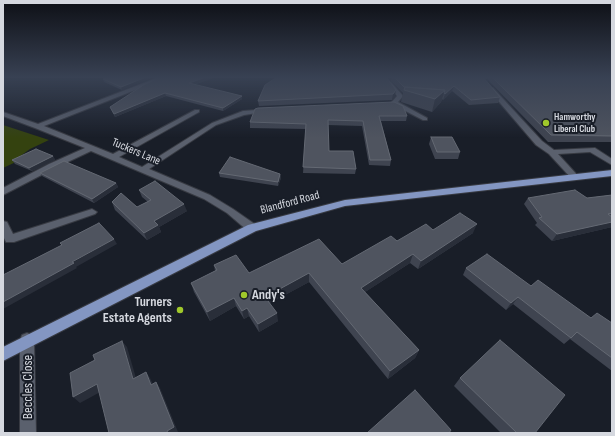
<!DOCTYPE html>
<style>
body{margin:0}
#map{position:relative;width:615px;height:436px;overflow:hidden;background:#191e28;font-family:"Sofia Sans Condensed",sans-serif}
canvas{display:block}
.frame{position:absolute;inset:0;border:4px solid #d5d8df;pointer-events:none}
</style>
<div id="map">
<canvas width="615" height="436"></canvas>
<div class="frame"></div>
</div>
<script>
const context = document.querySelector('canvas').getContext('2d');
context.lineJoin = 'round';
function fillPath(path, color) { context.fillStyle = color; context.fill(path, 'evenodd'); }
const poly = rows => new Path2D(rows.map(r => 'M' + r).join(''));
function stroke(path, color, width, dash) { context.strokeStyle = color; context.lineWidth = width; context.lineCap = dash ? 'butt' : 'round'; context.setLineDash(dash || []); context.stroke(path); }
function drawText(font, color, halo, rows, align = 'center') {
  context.font = font + ' "Sofia Sans Condensed",sans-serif'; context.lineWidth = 4; context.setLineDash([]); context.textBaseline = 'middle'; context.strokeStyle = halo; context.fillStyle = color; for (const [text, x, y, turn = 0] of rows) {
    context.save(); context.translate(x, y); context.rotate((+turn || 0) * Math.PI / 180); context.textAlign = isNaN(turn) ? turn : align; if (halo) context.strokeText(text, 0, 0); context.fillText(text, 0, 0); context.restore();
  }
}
fillPath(poly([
 [3,125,49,140,30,149,19,157,18,161,3,168]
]), '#34420f');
const minor = poly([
 [159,77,168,77,44,126,113,154,195,110,199,110,199,112,119,157,142,167,212,123,243,111,269,109,269,111,244,115,216,125,149,169,210,195,233,209,256,225,257,228,256,231,248,231,227,213,204,199,91,151,55,168,3,195,3,188,49,164,85,148,35,128,3,116,3,112,38,124,159,77],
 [391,82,403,96,398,102,427,118,427,120,423,120,392,104,391,103,397,96,388,84,391,82],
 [489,88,493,88,542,141,554,150,595,148,612,159,612,165,590,152,558,154,579,177,575,180,572,179,549,154,536,145,489,90,489,88],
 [92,209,97,212,95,214,14,242,6,242,3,236,3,221,7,222,13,234,92,209],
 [27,333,32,335,34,340,36,433,20,433,20,340,22,335,27,333]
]);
const major = poly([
 [612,170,612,176,345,206,256,231,3,361,3,347,248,225,345,200,612,170]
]);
stroke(minor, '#373a42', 2);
stroke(major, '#373a42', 2);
fillPath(minor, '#5a606d');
fillPath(major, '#8396c2');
fillPath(poly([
 [154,77,122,90,104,82,103,79],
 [215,77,194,85,242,96,242,99,223,111,166,96,115,117,110,107],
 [277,77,608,77,612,79,612,143,611,142,548,142,487,79,484,79,500,97,498,103,469,105,452,91,443,100,442,99,441,102,432,112,401,102,403,93,391,81,390,82,395,96,392,100,259,106,258,101],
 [255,109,407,116,406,121,381,121,391,160,390,166,369,165,362,126,328,125,329,151,356,169,355,174,303,173,306,129,250,128,250,122],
 [431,137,460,152,458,159,435,159,429,144],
 [53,156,55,160,32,171,15,164,12,160],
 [40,173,116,183,118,187,94,203,42,176],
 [219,173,280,174,281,178,278,186,220,177],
 [139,190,187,211,159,227,161,232,147,240,115,210,112,202,137,207,148,202,142,197],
 [612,195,612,227,552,241,535,225,537,223,524,204,528,198,587,198],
 [433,230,473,233,418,269,410,263,365,292,419,350,415,358,388,379,309,282,270,303,278,321,259,332,249,316,244,319,236,306,210,321,194,292,191,283,215,271,214,265,249,273,342,264,397,241],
 [466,268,531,286,591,318,612,323,612,371,570,339,564,344,513,304,506,310,463,275],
 [460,378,535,433,501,433,454,386]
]), '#3f4450');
fillPath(poly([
 [146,77,154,77,122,90,121,87],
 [206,77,215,77,190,86,189,83],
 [389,77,392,77,391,81,387,84,387,78],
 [454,86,452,91,443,100,445,94],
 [396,90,395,96,392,100,393,94],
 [445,90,441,102,432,112,435,99],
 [165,93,166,96,115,117,114,114],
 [242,96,242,99,223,111,223,108],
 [53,156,55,160,32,171,29,168],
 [280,174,281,178,278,186,278,182],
 [116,183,118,187,94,203,92,199],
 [184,204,187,211,159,227,161,232,147,240,144,233,154,221],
 [612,222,612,227,552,241,557,234],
 [477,224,473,233,418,269,421,261],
 [114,239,117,244,76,267,77,268,3,309,3,302],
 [413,254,410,263,359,296,361,288],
 [309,273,309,282,267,305,265,297],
 [518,297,513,304,506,310,511,303],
 [234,298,236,306,210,321,207,312],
 [247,308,249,316,244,319,242,311],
 [277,313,278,321,259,332,258,324],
 [122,341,127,347,138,385,133,379],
 [419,350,415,358,388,379,390,371],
 [146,372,150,378,156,391,151,385],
 [156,382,160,388,178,432,176,433,168,433],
 [97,384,104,390,80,403,73,397]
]), '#292e39');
const building = poly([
 [109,77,146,77,121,87,103,79,109,77],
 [161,77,206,77,189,83,242,96,223,108,165,93,114,114,110,107,142,86,139,87,161,77],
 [277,77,389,77,387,78,396,90,393,94,258,101,265,85,277,77],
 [394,77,483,77,500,97,471,100,454,86,445,94,444,93,445,90,404,87,394,77],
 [492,77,608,77,612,79,612,136,551,135,492,77],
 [405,87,445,90,435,99,404,90,405,87],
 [394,102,403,106,407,116,379,116,391,160,370,160,363,121,328,120,329,151,353,151,356,169,303,167,306,124,250,122,255,109,258,108,394,102],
 [431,137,452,137,460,152,437,152,431,137],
 [36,149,53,156,29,168,12,160,36,149],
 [230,157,280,174,278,182,219,173,230,157],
 [64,161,116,183,92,199,40,173,64,161],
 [155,181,184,204,154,221,158,225,144,233,112,202,121,193,137,207,151,200,139,190,155,181],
 [575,190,587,198,612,195,612,213,608,214,612,217,612,222,557,234,539,218,542,217,528,198,575,190],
 [460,213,477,224,421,261,413,254,361,288,419,350,390,371,309,273,265,297,277,313,258,324,247,308,242,311,234,298,207,312,191,283,217,270,214,265,236,255,249,273,319,239,342,264,391,236,397,241,426,224,433,230,460,213],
 [99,223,114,239,72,262,74,263,3,302,3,275,62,245,60,243,99,223],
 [487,254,531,286,538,280,591,318,597,313,612,323,612,358,577,332,571,338,518,297,511,303,466,268,487,254],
 [500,340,565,395,535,433,517,433,460,378,500,340],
 [122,341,133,379,146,372,151,385,156,382,174,427,167,431,168,433,109,433,97,384,73,397,70,373,95,360,93,355,122,341],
 [415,390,451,430,449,433,367,433,415,390]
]);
fillPath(building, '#4f545f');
stroke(building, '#646973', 1);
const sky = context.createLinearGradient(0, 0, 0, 138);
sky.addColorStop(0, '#0e1016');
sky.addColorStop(0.56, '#384153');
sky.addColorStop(1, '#38415300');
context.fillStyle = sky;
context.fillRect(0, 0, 615, 138);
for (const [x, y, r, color] of [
 [546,123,4,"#a0c92b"],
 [244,295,4,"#a0c92b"],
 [180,310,4,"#a0c92b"]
]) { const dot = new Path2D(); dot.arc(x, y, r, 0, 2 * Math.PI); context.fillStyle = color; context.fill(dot); stroke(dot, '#191e28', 1.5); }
drawText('bold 10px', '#d5d8df', '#191e28', [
 ["Hamworthy",554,117],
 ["Liberal Club",554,129]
], 'left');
drawText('12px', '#d5d8df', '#191e28', [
 ["Tuckers Lane",136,152,23],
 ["Blandford Road",290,203,-15]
]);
drawText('bold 14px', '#d5d8df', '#191e28', [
 ["Andy's",252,295],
 ["Turners",172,302,"right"],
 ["Estate Agents",172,318,"right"]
], 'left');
drawText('14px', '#d5d8df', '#191e28', [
 ["Beccles Close",28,387,-90]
]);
</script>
